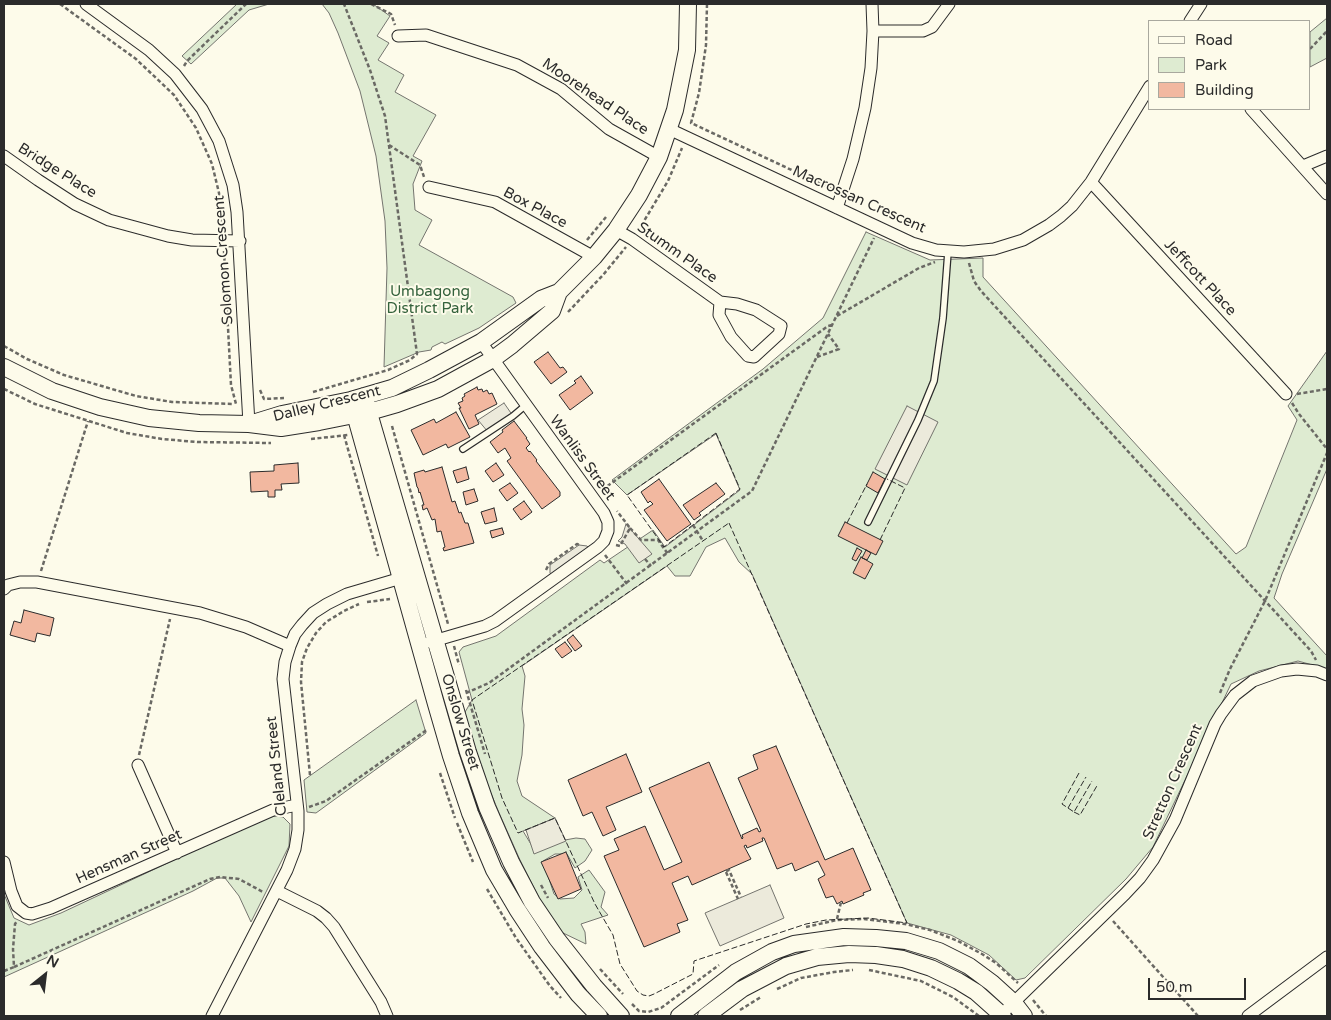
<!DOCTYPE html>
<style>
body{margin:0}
#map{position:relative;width:1331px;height:1020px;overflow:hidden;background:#fdfbea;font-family:"Varela Round",sans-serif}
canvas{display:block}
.frame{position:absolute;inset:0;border:5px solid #2b2b2b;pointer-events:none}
.legend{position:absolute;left:1148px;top:20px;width:162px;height:90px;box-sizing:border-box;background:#fdfbea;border:1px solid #a9a89e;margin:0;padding:6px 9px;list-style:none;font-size:15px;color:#2b2b2b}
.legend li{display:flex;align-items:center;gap:10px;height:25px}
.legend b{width:25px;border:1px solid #a9a89e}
.north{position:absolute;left:20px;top:950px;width:50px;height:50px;-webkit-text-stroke:4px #fdfbea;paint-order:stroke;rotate:29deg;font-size:14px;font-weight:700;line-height:20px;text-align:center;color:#2b2b2b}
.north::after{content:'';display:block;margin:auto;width:18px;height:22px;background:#2b2b2b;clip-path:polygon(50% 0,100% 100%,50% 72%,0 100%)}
.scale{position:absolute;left:1148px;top:978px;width:98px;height:22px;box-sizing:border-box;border:2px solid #2b2b2b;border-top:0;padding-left:6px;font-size:15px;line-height:18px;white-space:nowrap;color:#2b2b2b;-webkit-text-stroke:4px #fdfbea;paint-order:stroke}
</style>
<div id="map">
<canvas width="1331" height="1020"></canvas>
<div class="frame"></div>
<ul class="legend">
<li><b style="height:6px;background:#fdfbea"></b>Road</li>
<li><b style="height:14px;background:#deebd1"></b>Park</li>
<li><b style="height:14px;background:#f2b8a0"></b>Building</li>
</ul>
<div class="north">N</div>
<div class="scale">50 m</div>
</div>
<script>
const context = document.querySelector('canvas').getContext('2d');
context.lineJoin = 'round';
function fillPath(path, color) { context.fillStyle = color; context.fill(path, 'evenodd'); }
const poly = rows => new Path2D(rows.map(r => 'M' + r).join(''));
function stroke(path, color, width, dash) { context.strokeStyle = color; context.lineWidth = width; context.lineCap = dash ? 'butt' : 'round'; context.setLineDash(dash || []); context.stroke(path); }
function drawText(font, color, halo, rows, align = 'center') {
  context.font = font + ' "Varela Round",sans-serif'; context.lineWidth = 4; context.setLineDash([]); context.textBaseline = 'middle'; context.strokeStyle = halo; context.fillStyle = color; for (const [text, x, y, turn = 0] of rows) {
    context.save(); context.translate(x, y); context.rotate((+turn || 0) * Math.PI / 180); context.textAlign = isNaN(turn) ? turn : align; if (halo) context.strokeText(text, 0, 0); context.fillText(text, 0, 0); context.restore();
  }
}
const green = poly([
 [237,4,269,4,249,10,191,64,182,56,237,4],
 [322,4,373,4,390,16,377,36,389,43,378,60,404,75,395,92,436,115,413,156,422,161,413,184,415,210,432,220,419,245,513,297,516,303,479,328,445,344,442,342,432,347,431,350,419,352,384,367,387,268,385,221,376,156,360,91,338,33,329,13,322,4],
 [1327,18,1327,58,1310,67,1310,32,1327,18],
 [866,232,930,260,983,258,983,277,1236,554,1246,547,1297,420,1288,406,1327,351,1327,469,1282,574,1274,598,1327,656,1327,669,1298,661,1259,671,1231,684,1153,847,1126,879,1025,978,1016,980,989,955,951,935,907,923,752,574,739,562,725,538,706,547,690,576,675,576,667,566,522,666,525,676,522,709,524,725,522,755,517,781,522,796,555,818,523,831,532,846,576,838,585,839,592,850,585,861,575,868,567,854,555,854,543,861,554,894,560,899,574,898,582,890,578,877,589,870,605,892,601,907,608,915,581,924,585,932,586,944,561,932,539,898,520,860,500,815,484,777,464,714,472,700,459,652,463,647,496,636,600,560,604,563,653,530,665,547,740,490,716,434,627,495,612,480,763,369,823,318,866,232],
 [416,700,426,733,316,813,307,812,304,780,416,700],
 [273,816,283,817,290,824,289,846,251,922,239,896,225,878,217,878,193,891,4,977,4,894,14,918,29,925,61,913,191,852,273,816]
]);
fillPath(green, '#deebd1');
stroke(green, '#74746e', 1);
const parking = poly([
 [504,403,513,416,488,432,478,420,504,403],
 [907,406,938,422,907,485,875,469,907,406],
 [626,524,652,554,639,563,625,544,618,541,622,537,626,524],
 [579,545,587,546,593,552,554,579,550,573,550,565,579,545],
 [555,818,566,841,534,854,526,830,555,818],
 [770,885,784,918,720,946,705,913,770,885]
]);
fillPath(parking, '#eceadb');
stroke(parking, '#74746e', 1);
const building = poly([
 [548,352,560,368,563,367,567,372,551,384,534,362,548,352],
 [581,376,593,393,570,410,559,395,576,383,574,381,581,376],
 [477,387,478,390,482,389,483,392,487,390,489,394,492,393,497,404,475,415,479,424,469,429,459,408,461,408,458,403,463,401,462,398,465,396,464,394,477,387],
 [456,412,470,437,448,448,446,444,423,455,411,430,434,419,436,423,456,412],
 [514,421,527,438,526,438,530,444,526,448,529,452,530,451,537,460,536,461,560,492,560,496,542,509,507,461,511,458,505,448,498,453,490,442,503,432,502,430,514,421],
 [298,463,299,483,281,484,282,490,275,490,275,497,268,497,268,491,251,492,250,472,274,471,274,465,298,463],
 [496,463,504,475,493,482,485,471,496,463],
 [442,467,452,502,455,501,459,513,461,512,465,523,468,523,474,543,444,551,443,548,445,547,441,531,437,532,435,519,432,520,427,508,423,510,422,505,424,505,420,492,419,493,418,488,417,487,414,473,424,470,425,472,442,467],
 [466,467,469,479,457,483,453,471,466,467],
 [873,472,885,479,878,493,866,486,873,472],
 [659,479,691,524,667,541,644,510,653,504,650,501,648,503,641,492,659,479],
 [510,483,518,493,507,501,499,490,510,483],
 [716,483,725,494,699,513,701,515,694,520,683,505,716,483],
 [474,489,478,501,466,505,463,492,474,489],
 [524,501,532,512,521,520,513,509,524,501],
 [494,508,497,521,485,524,481,512,494,508],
 [845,522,883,541,876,555,838,536,845,522],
 [502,528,504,534,492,538,490,531,502,528],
 [857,548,862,551,856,561,852,559,857,548],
 [866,550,871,553,867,560,862,558,866,550],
 [861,557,873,564,865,579,853,573,861,557],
 [24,610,54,618,50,636,37,633,35,642,10,635,14,621,21,623,24,610],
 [573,635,582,646,575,651,567,640,573,635],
 [565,642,572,651,562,658,555,649,565,642],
 [776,746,825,860,853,848,871,890,863,893,864,895,843,904,842,901,837,904,833,896,826,898,818,879,825,875,818,861,795,871,792,863,777,869,764,838,762,838,763,841,747,848,746,845,744,846,751,859,692,885,688,876,672,883,688,920,677,924,680,932,644,947,604,856,619,850,614,839,645,826,664,870,682,862,649,788,709,762,742,839,743,838,742,835,757,828,759,832,761,831,738,778,758,769,753,755,776,746],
 [626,754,642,792,606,807,616,830,603,836,592,812,583,816,568,780,626,754],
 [566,852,581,889,558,899,541,862,566,852]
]);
fillPath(building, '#f2b8a0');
stroke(building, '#2b2b2b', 1);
const lane = poly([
 [463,449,513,416,526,405],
 [868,522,918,420,934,381,943,318,948,252]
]);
const street = poly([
 [86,4,149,50,175,74,202,109,219,141,233,185,237,212,249,424],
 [1190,21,1201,4],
 [873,31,923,31,932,27,949,4],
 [398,36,426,35,517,65,561,89,609,129,659,157],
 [1251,109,1327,194],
 [669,129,912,243,936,250,964,252,994,249,1023,240,1049,225,1061,216,1072,206,1091,182,1150,86],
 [4,156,38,180,75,204,109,220,168,236,192,240,240,241],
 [1303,166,1327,156],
 [1091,182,1286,394],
 [429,187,495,202,594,257],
 [837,208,853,159,865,108,871,68,873,31,872,4],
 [616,230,632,239,720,302,737,304,756,310,781,326,779,334,754,357,748,356,731,337,719,315,720,302],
 [4,589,8,585,20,582,37,582,200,613,246,627,290,646],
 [430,642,485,626,495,621,598,547,604,541,608,531,608,522,604,513,481,342],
 [138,765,177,853],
 [4,862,11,891,17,906,26,913,32,914,51,908,273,810,297,805],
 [277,891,317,911,326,918,334,927,381,1002,387,1016],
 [1008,1008,1125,894,1140,878,1153,860,1175,820,1215,724,1221,714,1235,695,1253,681,1281,671,1297,669,1317,671,1327,675],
 [212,1016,287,870,295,849,298,830,298,811,283,679,285,662,290,646,295,634,302,625,313,613,327,604,347,594,408,576],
 [1248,1016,1327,957]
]);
const secondary = poly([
 [4,367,52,391,100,407,149,418,199,423,249,424,281,428,319,422,369,412,397,404,438,389,493,359,512,345,552,311,559,292,594,257,616,230,639,195,659,157,675,110,687,50,688,4],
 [364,396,468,752,487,807,511,862,532,902,557,939,594,986,621,1016],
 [351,400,436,704,451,756,470,813,494,870,517,909,542,947,578,994,599,1016],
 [256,422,282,414,351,400,392,388,429,370,481,342,541,299,559,292],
 [679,1016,736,972,772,952,794,944,844,937,876,938,906,941,939,951,969,966,992,983,1014,1003,1024,1016],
 [706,1016,742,989,786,966,817,957,849,954,876,955,903,959,931,968,958,981,976,992,1003,1016]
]);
stroke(lane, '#2b2b2b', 8);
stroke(street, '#2b2b2b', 13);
stroke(secondary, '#2b2b2b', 18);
stroke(poly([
 [60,4,136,59,174,95,196,128,212,164,219,193,222,228],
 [371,4,391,14,395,25],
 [707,4,706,45,699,93,691,123,828,187,832,188],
 [1310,49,1327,31],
 [184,66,187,61,246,4],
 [389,145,420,165,424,177],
 [638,231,668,181,682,148],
 [587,240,606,217],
 [224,251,231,385,236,404],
 [969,263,974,281,981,291,1311,651,1316,660],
 [568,312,603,275,626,247],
 [837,316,919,268,935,262],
 [4,346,27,359,64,375,136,396,172,402,234,404],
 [817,357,839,349,828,334],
 [4,389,35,404,127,433,162,439,197,442,271,443],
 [260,390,264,399,284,398],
 [313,392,388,370,410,360,417,354,385,116,370,70,344,4],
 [1297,394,1327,389],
 [1292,403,1299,414,1327,449],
 [392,426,448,624],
 [344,435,378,556],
 [311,439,348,435],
 [602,490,828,326,832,325],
 [693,525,703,541],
 [630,528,641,540,658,540,668,554],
 [616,545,620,546,630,528,617,511],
 [605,555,627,584],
 [645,559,651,566],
 [546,570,549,564,577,544,580,545],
 [41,571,88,421],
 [367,602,390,599],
 [454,646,459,665],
 [466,690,485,754],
 [466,693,489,683,752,491,874,238],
 [1220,693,1230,669,1265,601,1327,453],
 [139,755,170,619],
 [440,773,455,818],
 [310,775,301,682,302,662,307,648,316,633,326,622,344,611,359,604],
 [309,807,326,801,428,729],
 [457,823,473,862],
 [726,871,729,870,741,897],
 [726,872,738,899],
 [541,885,548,898],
 [487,889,516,938,550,986,561,998],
 [837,919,841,902],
 [1113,921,1198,1016],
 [806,927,837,920,864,919,905,924,930,930,958,941,982,954,996,963,1018,983],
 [14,967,210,879,220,877,239,879,263,892],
 [600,969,623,994],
 [869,970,921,981,953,997,979,1016],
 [4,971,14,967,13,949,15,924,17,921],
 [777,989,801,978,834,972,853,970],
 [1033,1000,1046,1016],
 [632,1004,639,1011,648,1012,661,1008,719,965],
 [740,1010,761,997]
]), '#6a6964', 2.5, [4, 2.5]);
stroke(lane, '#fdfbea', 5.5);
stroke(street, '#fdfbea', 11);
stroke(secondary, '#fdfbea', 16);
stroke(poly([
 [716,433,740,489,664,547,627,495,716,433],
 [729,523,907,923,868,918,826,920,806,924,694,961,693,974,654,994,649,996,643,995,637,991,620,964,613,935,595,904,555,818,518,833,502,798,472,700,729,523],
 [847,523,867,484],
 [880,540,905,488,887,479],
 [1079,773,1062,804,1068,808,1086,777],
 [1068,808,1074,812,1092,781],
 [1074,812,1080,815,1098,784]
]), '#2b2b2b', 1, [6, 2.5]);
drawText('15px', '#2b2b2b', '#fdfbea', [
 ["Moorehead Place",595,97,34],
 ["Bridge Place",57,171,32],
 ["Macrossan Crescent",859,200,24],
 ["Box Place",535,208,28],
 ["Stumm Place",677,253,35],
 ["Solomon Crescent",224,260,-94],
 ["Jeffcott Place",1200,278,47],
 ["Dalley Crescent",327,404,-14],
 ["Wanliss Street",582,458,54],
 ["Onslow Street",460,722,73],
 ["Cleland Street",277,766,-96],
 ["Stretton Crescent",1173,782,-66],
 ["Hensman Street",129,857,-24]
]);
drawText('15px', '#34623c', '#fdfbea', [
 ["Umbagong",430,292],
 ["District Park",430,309]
]);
</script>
